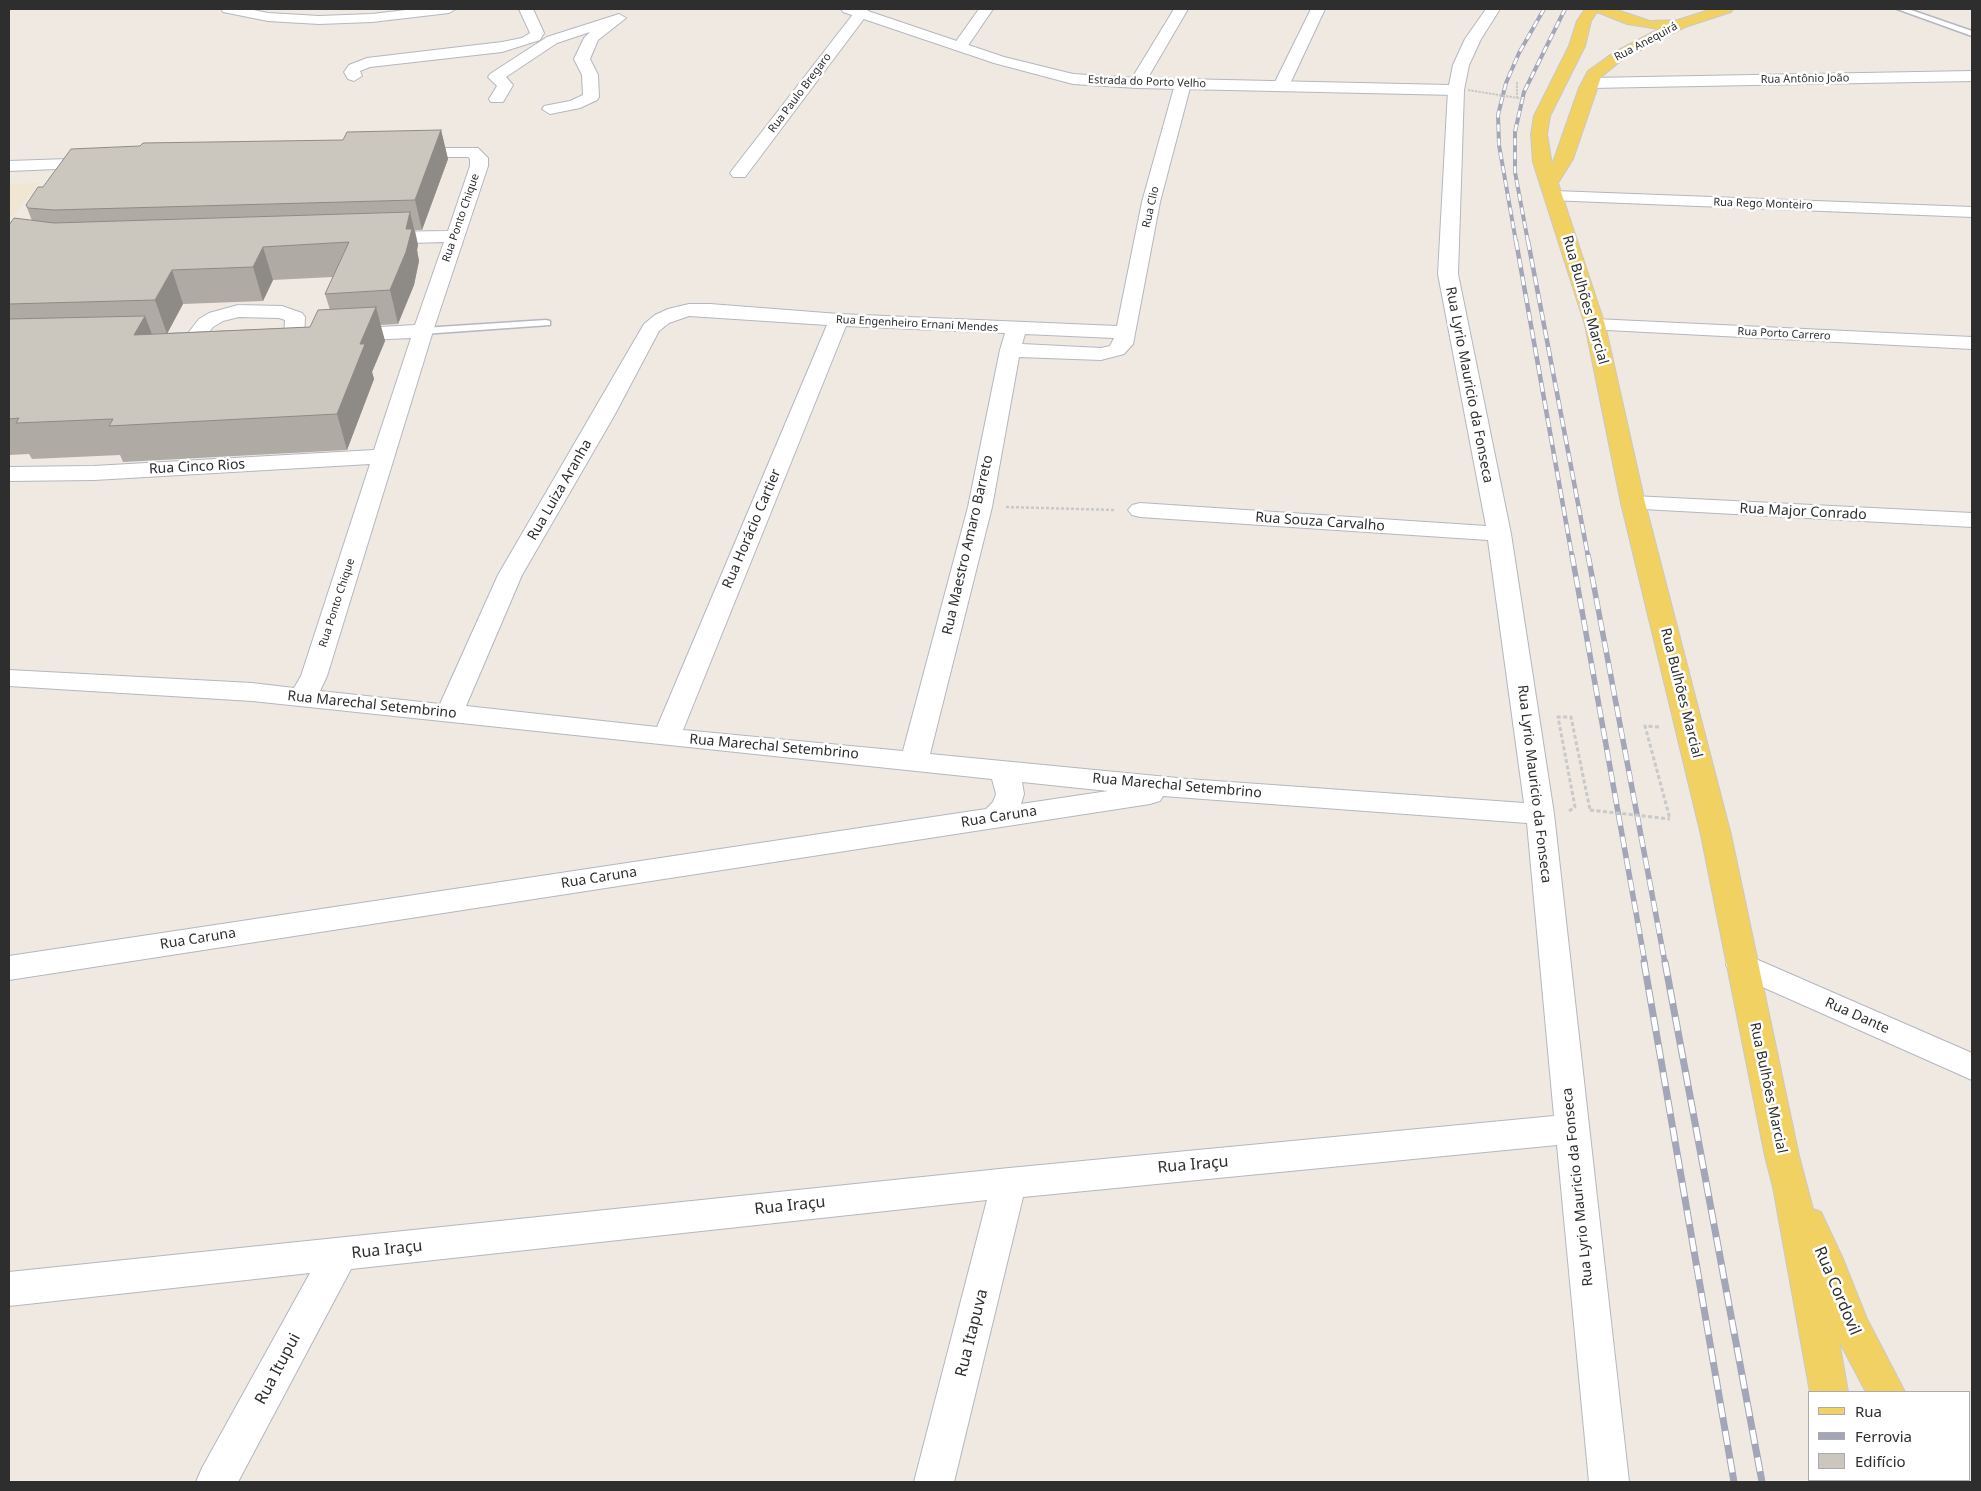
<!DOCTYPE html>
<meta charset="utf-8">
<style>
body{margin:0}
#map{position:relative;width:1981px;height:1491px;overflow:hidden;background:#efe9e1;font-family:"Noto Sans",sans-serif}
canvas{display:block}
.frame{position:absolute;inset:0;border:10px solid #2e2e2e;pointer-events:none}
.legend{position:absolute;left:1808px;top:1391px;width:162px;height:90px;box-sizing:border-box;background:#fff;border:1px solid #ababab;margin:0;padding:6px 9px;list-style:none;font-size:15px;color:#2e2e2e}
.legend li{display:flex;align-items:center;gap:10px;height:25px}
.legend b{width:25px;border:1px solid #ababab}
</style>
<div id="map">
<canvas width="1981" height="1491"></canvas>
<div class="frame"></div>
<ul class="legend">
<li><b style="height:6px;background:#f2d163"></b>Rua</li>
<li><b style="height:6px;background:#a3a6b8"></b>Ferrovia</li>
<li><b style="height:14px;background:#cbc7bf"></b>Edifício</li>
</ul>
</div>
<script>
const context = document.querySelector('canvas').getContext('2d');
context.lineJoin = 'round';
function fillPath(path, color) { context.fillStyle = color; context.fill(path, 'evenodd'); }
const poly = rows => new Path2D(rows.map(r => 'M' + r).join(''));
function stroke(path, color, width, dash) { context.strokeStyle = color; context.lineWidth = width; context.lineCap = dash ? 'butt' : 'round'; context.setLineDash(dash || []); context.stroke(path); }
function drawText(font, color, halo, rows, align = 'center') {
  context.font = font + ' "Noto Sans",sans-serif'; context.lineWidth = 5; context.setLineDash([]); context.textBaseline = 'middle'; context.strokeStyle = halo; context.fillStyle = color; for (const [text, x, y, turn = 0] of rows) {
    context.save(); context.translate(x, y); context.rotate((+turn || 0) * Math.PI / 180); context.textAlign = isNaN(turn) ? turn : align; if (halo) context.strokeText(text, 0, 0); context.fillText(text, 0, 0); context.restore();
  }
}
fillPath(poly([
 [39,183,9,221,9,184]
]), '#f0e6d1');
const lane = poly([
 [1897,9,1908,9,1972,31,1972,36,1897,9],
 [546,320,550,321,550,325,423,334,417,331,423,328,546,320]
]);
const street = poly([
 [519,9,533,9,544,33,540,40,502,52,370,67,360,71,362,76,354,81,348,79,344,72,349,65,367,58,502,42,522,38,530,33,519,9],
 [857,9,867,9,869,12,745,177,733,177,730,173,733,169,857,9],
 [979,9,993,9,965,50,955,50,952,47,979,9],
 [1174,9,1188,9,1143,86,1131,86,1129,83,1174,9],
 [1311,9,1325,9,1289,86,1287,89,1275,89,1273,86,1311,9],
 [619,14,626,18,598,40,590,59,598,75,599,97,597,100,580,108,550,114,542,109,544,106,570,101,583,95,582,75,574,59,584,38,590,32,557,43,506,77,513,85,503,102,491,102,489,99,497,86,488,77,490,74,547,37,619,14],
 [1972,71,1972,81,1590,88,1582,83,1590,78,1972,71],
 [1183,79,1191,84,1160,202,1133,344,1124,354,1101,360,1019,357,992,507,930,754,1188,779,1524,803,1488,540,1140,517,1132,515,1128,510,1132,505,1140,503,1486,526,1438,274,1448,90,1450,87,1462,87,1464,90,1458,274,1511,534,1554,814,1629,1482,1589,1482,1557,1145,1023,1197,954,1482,914,1482,987,1200,351,1269,238,1482,196,1482,202,1468,310,1273,9,1306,9,1272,1009,1168,1554,1116,1527,823,1163,796,1160,801,1150,804,9,980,9,956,986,809,993,802,996,794,992,779,252,701,9,686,9,670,252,683,294,688,301,676,370,464,94,480,9,481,9,467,94,466,374,450,411,338,345,341,338,339,335,335,338,331,345,329,415,325,444,242,378,244,371,242,369,238,371,234,378,232,448,231,470,166,470,159,468,157,409,157,403,156,400,152,403,148,478,148,488,158,488,166,433,331,327,676,320,691,440,704,498,575,644,324,655,315,668,309,689,304,710,304,839,314,1117,326,1142,202,1175,84,1183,79],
 [689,316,827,325,657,727,466,706,522,575,614,416,659,331,669,323,689,316],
 [846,326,1005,333,1000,350,968,507,903,751,683,730,846,326],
 [1025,334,1114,338,1110,346,1101,348,1022,344,1025,334],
 [1022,782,1108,791,1021,804,1024,794,1022,782],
 [98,158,104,159,107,163,104,167,9,171,9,161,98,158],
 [1555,191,1972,207,1972,217,1549,200,1546,196,1549,192,1555,191],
 [238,305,282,306,302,313,305,317,304,338,301,342,294,344,287,342,284,338,285,320,279,318,239,317,223,321,213,327,199,345,192,347,185,345,182,341,199,319,209,313,238,305],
 [1595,319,1972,337,1972,349,1588,329,1585,325,1588,321,1595,319],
 [1742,953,1972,1053,1972,1080,1731,973,1726,965,1731,957,1742,953]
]);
const secondary = poly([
 [221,9,249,9,268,13,319,16,372,14,414,9,456,9,449,13,372,22,319,24,268,21,223,12,221,9],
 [841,9,862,9,1004,57,1073,74,1137,78,1449,85,1453,65,1465,39,1486,9,1500,9,1481,39,1469,65,1464,90,1456,95,1137,88,1073,84,994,63,843,12,841,9],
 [1633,496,1972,513,1972,527,1625,508,1621,503,1625,498,1633,496]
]);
const primary = poly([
 [1585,9,1614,9,1650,21,1678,20,1712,9,1733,9,1731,12,1685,27,1623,59,1601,77,1573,159,1558,183,1605,325,1645,503,1731,835,1799,1156,1813,1209,1821,1212,1843,1259,1867,1319,1905,1392,1866,1392,1839,1341,1848,1392,1810,1392,1773,1187,1765,1156,1701,835,1621,503,1585,325,1533,162,1531,134,1534,116,1569,46,1577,21,1585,9],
 [1597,12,1627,24,1659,29,1613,53,1588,71,1579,88,1552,165,1547,134,1550,116,1585,46,1591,21,1597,12],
 [1826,1480,1866,1480,1866,1482,1826,1482,1826,1480],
 [1925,1480,1966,1480,1967,1482,1926,1482,1925,1480]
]);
stroke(lane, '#b4b7c1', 3);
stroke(street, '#b4b7c1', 2);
stroke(secondary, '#b4b7c1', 2);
stroke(primary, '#c9c9c9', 2);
stroke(poly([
 [1517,82,1517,97]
]), '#c9c9c9', 2, [2.5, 1]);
stroke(poly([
 [1006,507,1115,510]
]), '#c9c9c9', 2.5, [3, 2]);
stroke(poly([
 [1659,727,1645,726,1670,819],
 [1569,811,1575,807,1558,717,1571,717,1590,810]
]), '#c9c9c9', 3, [4, 2.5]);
fillPath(lane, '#fff');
fillPath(street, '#fff');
fillPath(secondary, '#fff');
fillPath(primary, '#f2d163');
const railFar3 = poly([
 [1516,242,1499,145,1498,115,1506,83,1519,53,1544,9],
 [1528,242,1515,172,1515,132,1524,92,1565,9]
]);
const railFar2 = poly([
 [1516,241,1572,556],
 [1528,241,1588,556]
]);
const railFar1 = poly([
 [1572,555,1645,963],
 [1588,555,1665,963]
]);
const rail = poly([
 [1644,962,1734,1482],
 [1665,962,1762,1482]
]);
stroke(railFar3, '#a3a6b8', 4);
stroke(railFar2, '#a3a6b8', 4.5);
stroke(railFar1, '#a3a6b8', 5.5);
stroke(rail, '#a3a6b8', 7);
stroke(railFar3, '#fff', 2.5, [7]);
stroke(railFar2, '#fff', 3, [9]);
stroke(railFar1, '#fff', 4, [11]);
stroke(rail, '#fff', 5, [14]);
stroke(poly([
 [1468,90,1524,99]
]), '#c9c9c9', 2, [2.5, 1]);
stroke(poly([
 [1590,810,1670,819]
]), '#c9c9c9', 3, [4, 2.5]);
fillPath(poly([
 [441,130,448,159,422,230,415,230,418,245,417,250,419,261,414,285,398,324,380,325,385,341,372,372,374,379,347,450,123,462,120,455,32,459,29,454,9,455,9,225,32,221,26,205,43,187,343,140],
 [333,277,325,294,330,310,310,327,167,333,183,304,263,301,273,280]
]), '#afaba4');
fillPath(poly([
 [441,130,448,159,422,230,415,200],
 [410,212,418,245,417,250,419,261,414,285,398,324,390,290],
 [263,247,273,280,263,301,253,267],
 [172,270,183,304,167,334,155,300],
 [376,307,385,341,372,372,374,379,347,450,337,414,360,344],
 [145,316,158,350,134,335]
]), '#8e8b86');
const building = poly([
 [441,130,415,200,54,210,28,208,26,205,38,187,43,187,71,149,140,146,143,143,343,140,347,132,441,130],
 [410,212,406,229,412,229,406,252,390,290,325,294,349,242,263,247,253,267,172,270,155,300,9,304,9,225,14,218,54,223,410,212],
 [376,307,360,344,365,344,337,414,109,426,113,419,16,423,19,418,9,419,9,319,145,316,134,335,310,327,318,310,376,307]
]);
fillPath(building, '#cbc7bf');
stroke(building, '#8e8b86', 1);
drawText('11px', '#2e2e2e', '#fff', [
 ["Rua Anequirá",1646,42,-28],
 ["Rua Antônio João",1805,79,-1],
 ["Estrada do Porto Velho",1147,82,2],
 ["Rua Paulo Bregaro",800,93,-53],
 ["Rua Rego Monteiro",1763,204,2],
 ["Rua Clio",1151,207,-77],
 ["Rua Ponto Chique",461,218,-71],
 ["Rua Engenheiro Ernani Mendes",917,324,3],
 ["Rua Porto Carrero",1784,334,3],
 ["Rua Ponto Chique",337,603,-72]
]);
drawText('14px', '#2e2e2e', '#fff', [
 ["Rua Bulhões Marcial",1585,300,74],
 ["Rua Lyrio Mauricio da Fonseca",1469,385,79],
 ["Rua Cinco Rios",197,467,-3],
 ["Rua Luiza Aranha",560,490,-60],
 ["Rua Major Conrado",1803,512,3],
 ["Rua Souza Carvalho",1320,522,4],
 ["Rua Horácio Cartier",752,529,-67],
 ["Rua Maestro Amaro Barreto",968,545,-77],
 ["Rua Bulhões Marcial",1681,693,76],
 ["Rua Marechal Setembrino",372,705,6],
 ["Rua Marechal Setembrino",774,747,5],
 ["Rua Lyrio Mauricio da Fonseca",1534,784,83],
 ["Rua Marechal Setembrino",1177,786,5],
 ["Rua Caruna",999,817,-9],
 ["Rua Caruna",599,878,-9],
 ["Rua Caruna",198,939,-9],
 ["Rua Dante",1857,1016,24],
 ["Rua Bulhões Marcial",1768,1088,78],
 ["Rua Lyrio Mauricio da Fonseca",1578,1187,-96]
]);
drawText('16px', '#2e2e2e', '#fff', [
 ["Rua Iraçu",1193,1165,-5],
 ["Rua Iraçu",790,1206,-6],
 ["Rua Iraçu",387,1250,-6],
 ["Rua Cordovil",1837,1291,67],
 ["Rua Itapuva",972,1333,-76],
 ["Rua Itupui",278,1369,-62]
]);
</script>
